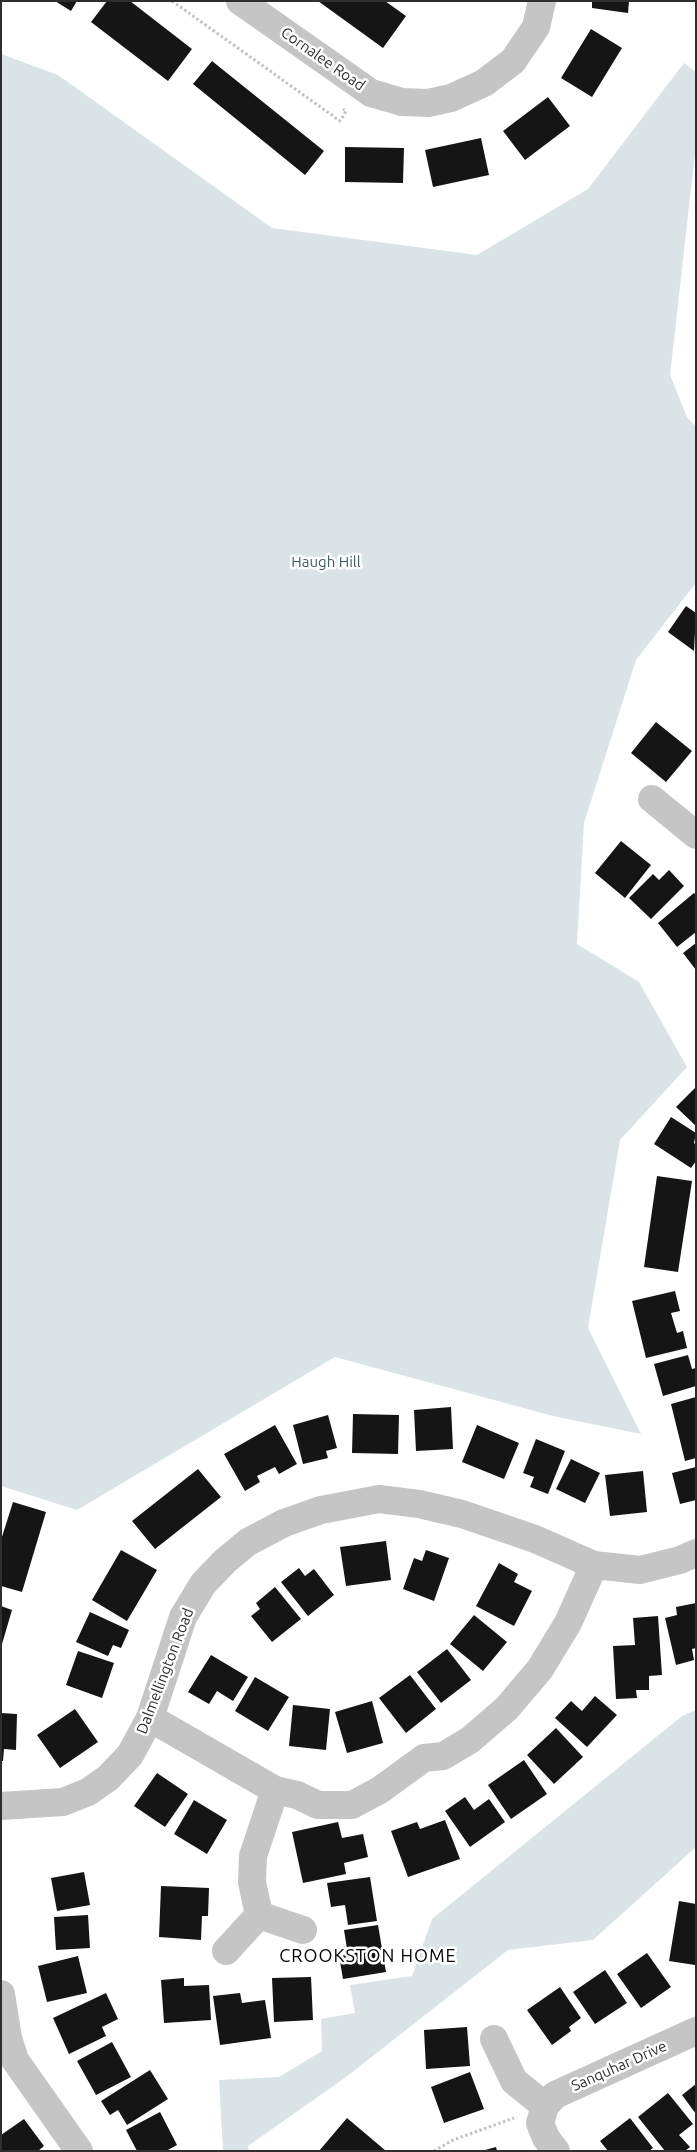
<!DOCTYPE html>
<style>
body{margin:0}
#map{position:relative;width:697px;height:2152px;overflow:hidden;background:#fff;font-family:Ubuntu,sans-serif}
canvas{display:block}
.frame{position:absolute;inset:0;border:2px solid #2e2e2e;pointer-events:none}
</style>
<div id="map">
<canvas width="697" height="2152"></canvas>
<div class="frame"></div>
</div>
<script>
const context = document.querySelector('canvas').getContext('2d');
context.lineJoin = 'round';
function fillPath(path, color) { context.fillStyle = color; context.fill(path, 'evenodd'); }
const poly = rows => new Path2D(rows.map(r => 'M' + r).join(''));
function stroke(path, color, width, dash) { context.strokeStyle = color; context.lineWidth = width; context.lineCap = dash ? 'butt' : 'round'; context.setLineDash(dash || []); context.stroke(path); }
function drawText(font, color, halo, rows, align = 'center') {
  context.font = font + ' Ubuntu,sans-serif'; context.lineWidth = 5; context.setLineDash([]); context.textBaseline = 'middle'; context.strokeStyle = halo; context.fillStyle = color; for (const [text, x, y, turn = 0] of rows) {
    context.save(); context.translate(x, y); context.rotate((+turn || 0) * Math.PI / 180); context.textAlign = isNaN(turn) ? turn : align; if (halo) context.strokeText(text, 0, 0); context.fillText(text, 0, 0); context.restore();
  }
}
fillPath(poly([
 [1,54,58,75,272,228,477,255,588,189,684,63,696,72,696,145,670,375,687,417,696,427,696,583,636,660,584,823,577,944,639,982,687,1067,620,1140,588,1328,641,1434,553,1416,335,1357,77,1510,1,1486],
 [696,1710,696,1847,593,1940,508,1950,346,2077,248,2146,249,2151,223,2151,219,2080,279,2077,322,2051,321,2019,355,2013,350,1985,412,1976,432,1919,682,1716]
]), '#dae4e6');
fillPath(poly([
 [55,1,77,1,71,11],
 [107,1,130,1,192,49,168,81,91,22],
 [318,1,385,1,406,16,383,48],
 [592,1,629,1,628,13,592,8],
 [591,29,622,48,592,97,561,78],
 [212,61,324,151,305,175,193,84],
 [548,97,570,126,525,160,503,131],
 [481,138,489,175,433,187,425,150],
 [345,147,404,148,403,183,345,182],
 [686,606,696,613,694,651,668,632],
 [656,722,692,751,666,782,631,753],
 [621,841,651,865,625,898,595,873],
 [669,870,684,886,651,919,629,898,653,874,659,880],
 [694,893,696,895,696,932,677,947,658,923],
 [696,943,696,970,683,953],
 [696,1087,696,1126,676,1107],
 [671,1117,696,1133,694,1143,696,1145,696,1161,691,1168,654,1144],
 [657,1176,692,1181,678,1272,644,1267],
 [675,1291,680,1311,671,1313,677,1333,683,1331,687,1348,646,1358,632,1301],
 [688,1355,692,1369,696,1368,696,1386,663,1396,654,1364],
 [696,1397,696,1458,685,1461,671,1404],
 [451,1407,453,1449,416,1451,414,1410],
 [353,1414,399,1415,398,1454,352,1453],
 [328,1415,337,1448,326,1451,328,1458,303,1464,293,1425],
 [275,1425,297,1464,279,1474,275,1467,257,1476,260,1482,245,1491,224,1454],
 [477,1425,519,1443,504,1479,462,1462],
 [536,1439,565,1451,548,1494,530,1487,534,1477,523,1473],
 [571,1459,600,1473,585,1503,556,1489],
 [696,1467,696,1500,680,1504,672,1473],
 [198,1469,221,1497,155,1549,132,1521],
 [643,1471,647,1512,610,1516,605,1475],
 [13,1502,46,1512,22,1592,1,1586,1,1540],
 [386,1541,391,1580,346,1586,340,1547],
 [121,1550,157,1570,127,1621,92,1600],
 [426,1550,449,1558,434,1601,403,1589,414,1558,422,1561],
 [499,1563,518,1574,514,1582,532,1591,514,1626,476,1606],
 [299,1568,305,1576,314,1569,334,1595,308,1616,281,1582],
 [275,1587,301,1619,272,1642,251,1616,260,1609,256,1603],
 [696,1603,696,1648,692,1649,694,1660,676,1665,665,1618,677,1615,676,1607],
 [1,1606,12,1610,2,1644,1,1644],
 [90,1612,129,1630,121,1648,113,1645,108,1656,76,1642],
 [474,1615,507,1642,483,1671,450,1644],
 [658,1616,662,1675,649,1676,649,1690,636,1690,637,1698,616,1699,613,1646,635,1645,633,1618],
 [447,1649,471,1680,441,1703,417,1672],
 [78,1651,114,1663,102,1698,66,1685],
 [211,1655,248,1677,233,1701,217,1691,209,1704,188,1692],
 [410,1675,436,1709,406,1733,379,1698],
 [255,1677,289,1697,268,1731,235,1711],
 [595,1696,617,1715,587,1747,555,1718,571,1701,582,1711],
 [372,1701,383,1743,347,1753,335,1712],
 [293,1705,330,1709,326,1750,289,1746],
 [75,1709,98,1742,60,1768,37,1735],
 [1,1713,17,1714,16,1750,4,1749,3,1761,1,1761],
 [556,1728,583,1757,554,1784,527,1755],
 [524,1760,547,1794,511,1819,488,1785],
 [157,1773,188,1794,165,1827,134,1806],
 [465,1797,474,1810,489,1799,505,1822,470,1847,445,1811],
 [194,1800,227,1820,207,1854,174,1834],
 [445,1820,460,1859,408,1877,391,1831,417,1822,420,1829],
 [338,1822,342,1838,363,1834,368,1857,344,1863,346,1874,303,1883,292,1832],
 [84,1872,90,1905,57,1911,51,1878],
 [370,1877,377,1921,348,1925,345,1905,331,1907,327,1883],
 [161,1886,209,1888,208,1916,202,1916,201,1940,159,1937],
 [679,1901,696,1904,695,1965,669,1961],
 [88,1915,90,1948,56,1950,54,1917],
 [378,1925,386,1972,343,1979,339,1956,348,1955,344,1930],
 [647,1953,671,1987,641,2008,617,1974],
 [78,1956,87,1993,47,2002,38,1966],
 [605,1970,627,2003,595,2024,573,1992],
 [311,1977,313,2020,274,2022,272,1978],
 [184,1978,184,1986,209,1985,211,2020,164,2023,161,1980],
 [560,1987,581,2018,569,2027,571,2031,552,2045,527,2010],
 [106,1993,118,2019,102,2027,106,2036,69,2054,53,2018],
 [240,1993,242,2003,265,2000,271,2038,220,2045,213,1996],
 [467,2027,470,2066,426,2069,424,2030],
 [112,2042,131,2077,96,2095,77,2061],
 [150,2070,168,2099,127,2125,118,2110,110,2115,101,2101],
 [470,2072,484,2109,444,2123,431,2087],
 [696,2084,696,2114,682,2095],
 [668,2093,693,2124,679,2135,690,2147,685,2151,665,2151,638,2117],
 [160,2112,177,2145,166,2151,137,2151,126,2130],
 [347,2118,386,2151,319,2151],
 [630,2118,653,2148,649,2151,608,2151,600,2141],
 [24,2119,44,2146,38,2151,2,2151,1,2135],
 [496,2147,497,2151,485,2151,485,2150]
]), '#151515');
stroke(poly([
 [172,1,340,121,346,111,343,109],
 [434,2151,453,2140,514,2118]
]), '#c2c2c2', 3, [2.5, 2.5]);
stroke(poly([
 [240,1,371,93,402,102,428,103,451,98,484,83,513,61,536,27,542,1],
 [652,799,696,835],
 [150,1718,275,1790,297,1795,318,1805,352,1805,380,1790,424,1758,443,1756,470,1740,507,1708,540,1669,568,1623,594,1565],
 [1,1806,63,1802,88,1792,108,1778,130,1755,150,1718,183,1617,203,1584,225,1561,248,1542,284,1523,321,1510,379,1499,419,1504,462,1514,535,1539,594,1565,640,1570,680,1560,696,1553],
 [259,1915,252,1882,253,1856,275,1790],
 [226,1951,259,1915,303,1930],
 [1,1994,8,2038,15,2060,79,2151],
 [494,2039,514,2081,545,2106],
 [556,2151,546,2138,540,2123,545,2106,555,2095,696,2031]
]), '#c5c5c5', 28);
drawText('15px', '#2e2e2e', '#fff', [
 ["Cornalee Road",323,59,35],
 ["Dalmellington Road",165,1671,-69],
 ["Sanquhar Drive",619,2066,-24]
]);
drawText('15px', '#415c64', '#fff', [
 ["Haugh Hill",326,562]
]);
context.letterSpacing = '1px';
drawText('18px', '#000', '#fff', [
 ["CROOKSTON HOME",368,1956]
]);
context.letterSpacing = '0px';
</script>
